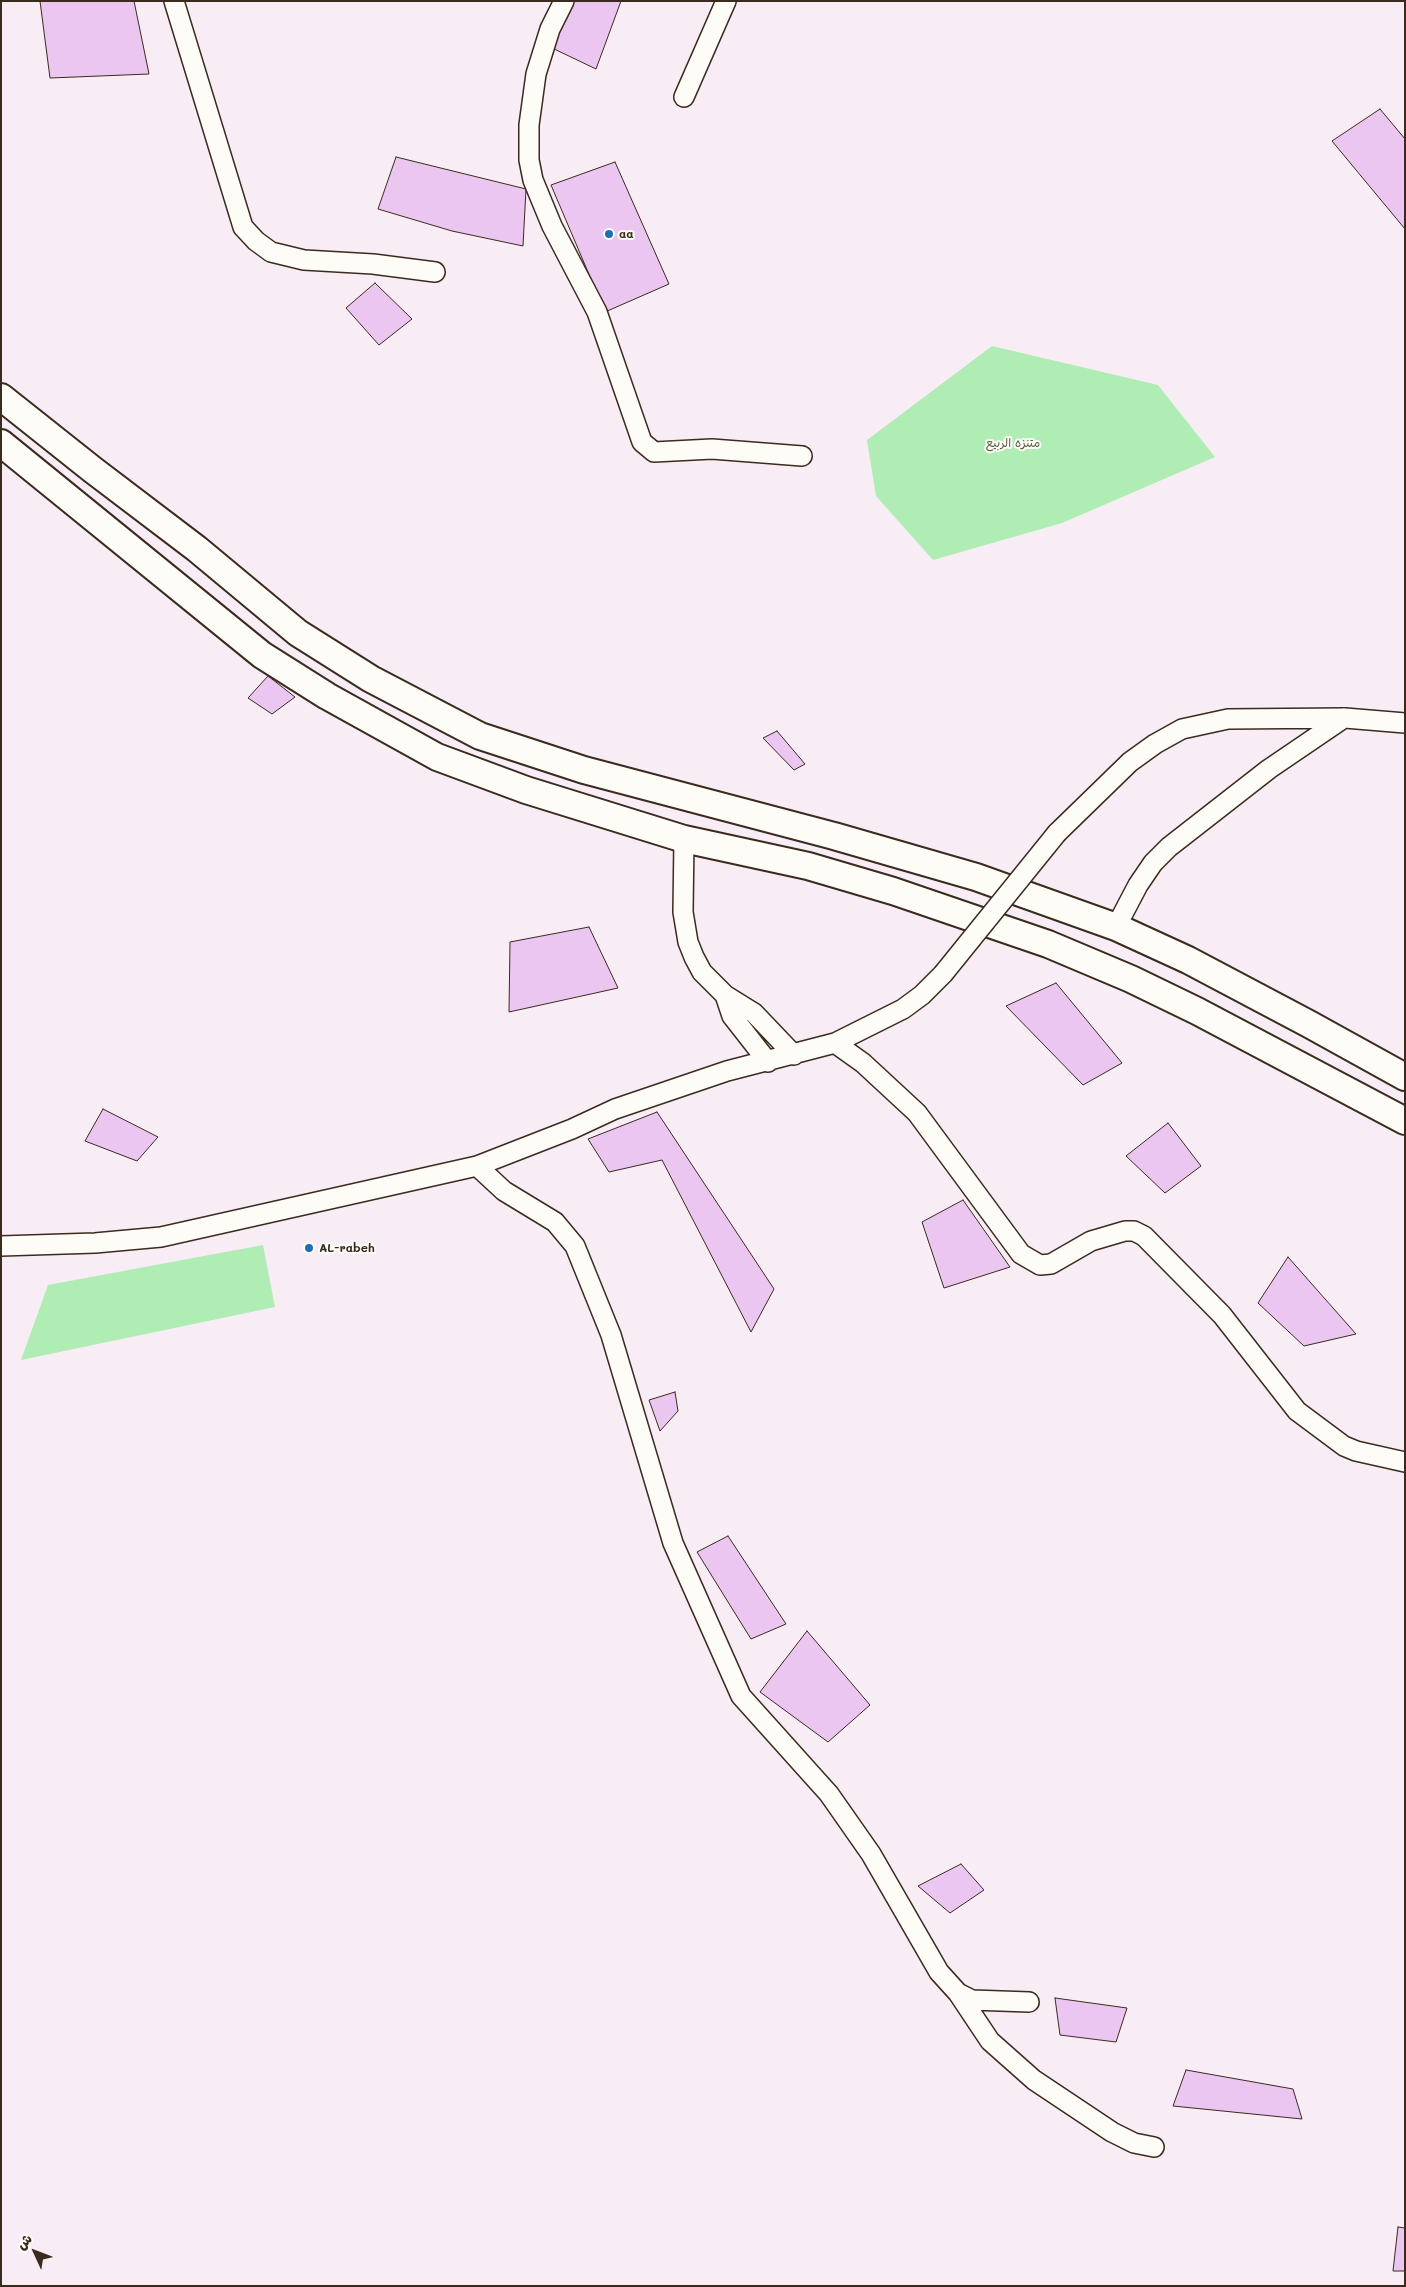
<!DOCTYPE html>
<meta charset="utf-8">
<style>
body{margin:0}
#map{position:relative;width:1406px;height:2287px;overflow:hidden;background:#f8ecf5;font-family:Mali,"Playpen Sans Arabic",sans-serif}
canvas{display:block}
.frame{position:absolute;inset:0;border:2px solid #3b2a1e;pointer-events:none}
.north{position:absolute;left:10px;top:2227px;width:50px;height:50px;-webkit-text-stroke:4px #fdfcf7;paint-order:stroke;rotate:313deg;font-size:14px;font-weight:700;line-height:20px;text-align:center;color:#3b2a1e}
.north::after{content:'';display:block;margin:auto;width:18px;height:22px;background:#3b2a1e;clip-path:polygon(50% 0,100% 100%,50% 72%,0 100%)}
</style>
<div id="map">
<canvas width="1406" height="2287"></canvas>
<div class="frame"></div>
<div class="north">ش</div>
</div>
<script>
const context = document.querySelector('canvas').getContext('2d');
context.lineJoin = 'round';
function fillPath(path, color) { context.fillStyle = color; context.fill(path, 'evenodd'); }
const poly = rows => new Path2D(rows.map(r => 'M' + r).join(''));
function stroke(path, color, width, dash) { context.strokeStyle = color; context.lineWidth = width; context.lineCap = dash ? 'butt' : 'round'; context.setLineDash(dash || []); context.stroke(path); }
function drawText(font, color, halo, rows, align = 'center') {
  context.font = font + ' Mali,"Playpen Sans Arabic",sans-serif'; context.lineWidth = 4; context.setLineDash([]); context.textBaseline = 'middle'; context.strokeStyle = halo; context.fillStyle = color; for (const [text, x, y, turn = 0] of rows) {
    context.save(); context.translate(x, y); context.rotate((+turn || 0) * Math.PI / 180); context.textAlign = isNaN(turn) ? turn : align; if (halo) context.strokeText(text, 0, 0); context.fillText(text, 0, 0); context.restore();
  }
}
fillPath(poly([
 [992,346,1158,385,1215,457,1062,523,933,560,876,496,867,440],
 [263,1245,275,1307,21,1360,48,1285]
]), '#afedb5');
const building = poly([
 [40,1,134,1,149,74,50,78,40,1],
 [573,1,621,1,596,69,550,47,573,1],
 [1380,109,1405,139,1405,229,1332,141,1380,109],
 [396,157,526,189,523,246,452,231,378,209,396,157],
 [615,162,669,284,605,312,551,185,615,162],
 [375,283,412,319,379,345,346,308,375,283],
 [268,676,295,697,272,714,248,698,268,676],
 [777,731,805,764,794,770,763,738,777,731],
 [589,927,618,988,509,1012,510,942,589,927],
 [1056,983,1122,1063,1083,1085,1006,1006,1056,983],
 [103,1109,158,1137,137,1161,85,1141,103,1109],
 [657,1112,774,1289,751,1332,662,1160,609,1172,588,1139,657,1112],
 [1168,1123,1201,1166,1165,1193,1126,1156,1168,1123],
 [963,1200,1010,1267,944,1288,922,1222,963,1200],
 [1288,1257,1356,1334,1304,1346,1258,1303,1288,1257],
 [675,1392,678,1411,660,1431,649,1400,675,1392],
 [728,1536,786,1624,751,1639,697,1552,728,1536],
 [807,1631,870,1705,828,1742,760,1692,807,1631],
 [961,1864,984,1890,950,1913,918,1886,961,1864],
 [1055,1998,1127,2008,1116,2042,1060,2035,1055,1998],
 [1186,2070,1293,2089,1302,2119,1173,2106,1186,2070],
 [1398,2227,1405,2228,1405,2271,1393,2271,1398,2227]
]);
fillPath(building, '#ebc6f0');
stroke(building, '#3b2a1e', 1);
const minor = poly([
 [174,1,243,227,256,241,271,252,304,260,373,264,435,272],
 [564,1,550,29,536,74,529,125,529,160,533,180,552,226,597,312,642,442,654,452,712,449,802,456],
 [684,97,726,1],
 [1057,833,1130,762,1155,744,1182,729,1228,719,1345,718,1405,723],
 [684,839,683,912,688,942,694,957,702,972,725,995,754,1013,794,1055],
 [1116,927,1138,885,1153,863,1169,847,1269,769,1344,718],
 [725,995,732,1016,768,1062],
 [835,1043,863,1063,917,1113,1021,1254,1040,1265,1051,1264,1091,1241,1125,1231,1134,1231,1144,1236,1222,1315,1297,1411,1344,1446,1356,1451,1405,1462],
 [477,1166,504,1191,555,1222,575,1246,611,1335,673,1543,741,1696,829,1794,871,1854,939,1972,958,1993,972,2000,1029,2002],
 [1,1246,95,1243,161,1237,477,1166,572,1129,615,1109,727,1071,835,1043,903,1009,922,995,943,974],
 [958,1993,990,2041,1034,2080,1112,2132,1134,2143,1154,2147]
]);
const secondary = poly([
 [1,397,93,470,197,549,298,633,371,679,480,736,584,770,834,836,976,877,1116,927,1188,960,1309,1024,1405,1077],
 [1,443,262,655,327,696,437,757,526,790,684,839,808,866,893,891,1048,944,1131,979,1197,1011,1405,1121]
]);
stroke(minor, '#3b2a1e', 22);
stroke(secondary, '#3b2a1e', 30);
stroke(minor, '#fdfcf7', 19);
stroke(secondary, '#fdfcf7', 26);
const minorBridge = poly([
 [943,974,1057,833]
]);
stroke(minorBridge, '#3b2a1e', 22, []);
stroke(minorBridge, '#fdfcf7', 19);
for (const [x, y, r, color] of [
 [609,234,5,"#1f6fb2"],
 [309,1248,5,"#1f6fb2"]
]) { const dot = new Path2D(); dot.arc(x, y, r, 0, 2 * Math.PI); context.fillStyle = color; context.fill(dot); stroke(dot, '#fdfcf7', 2); }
drawText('bold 12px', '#3b2a1e', '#fdfcf7', [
 ["aa",619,234],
 ["AL-rabeh",319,1248]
], 'left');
drawText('12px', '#585b44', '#fdfcf7', [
 ["متنزه الربيع",1013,443]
]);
</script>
